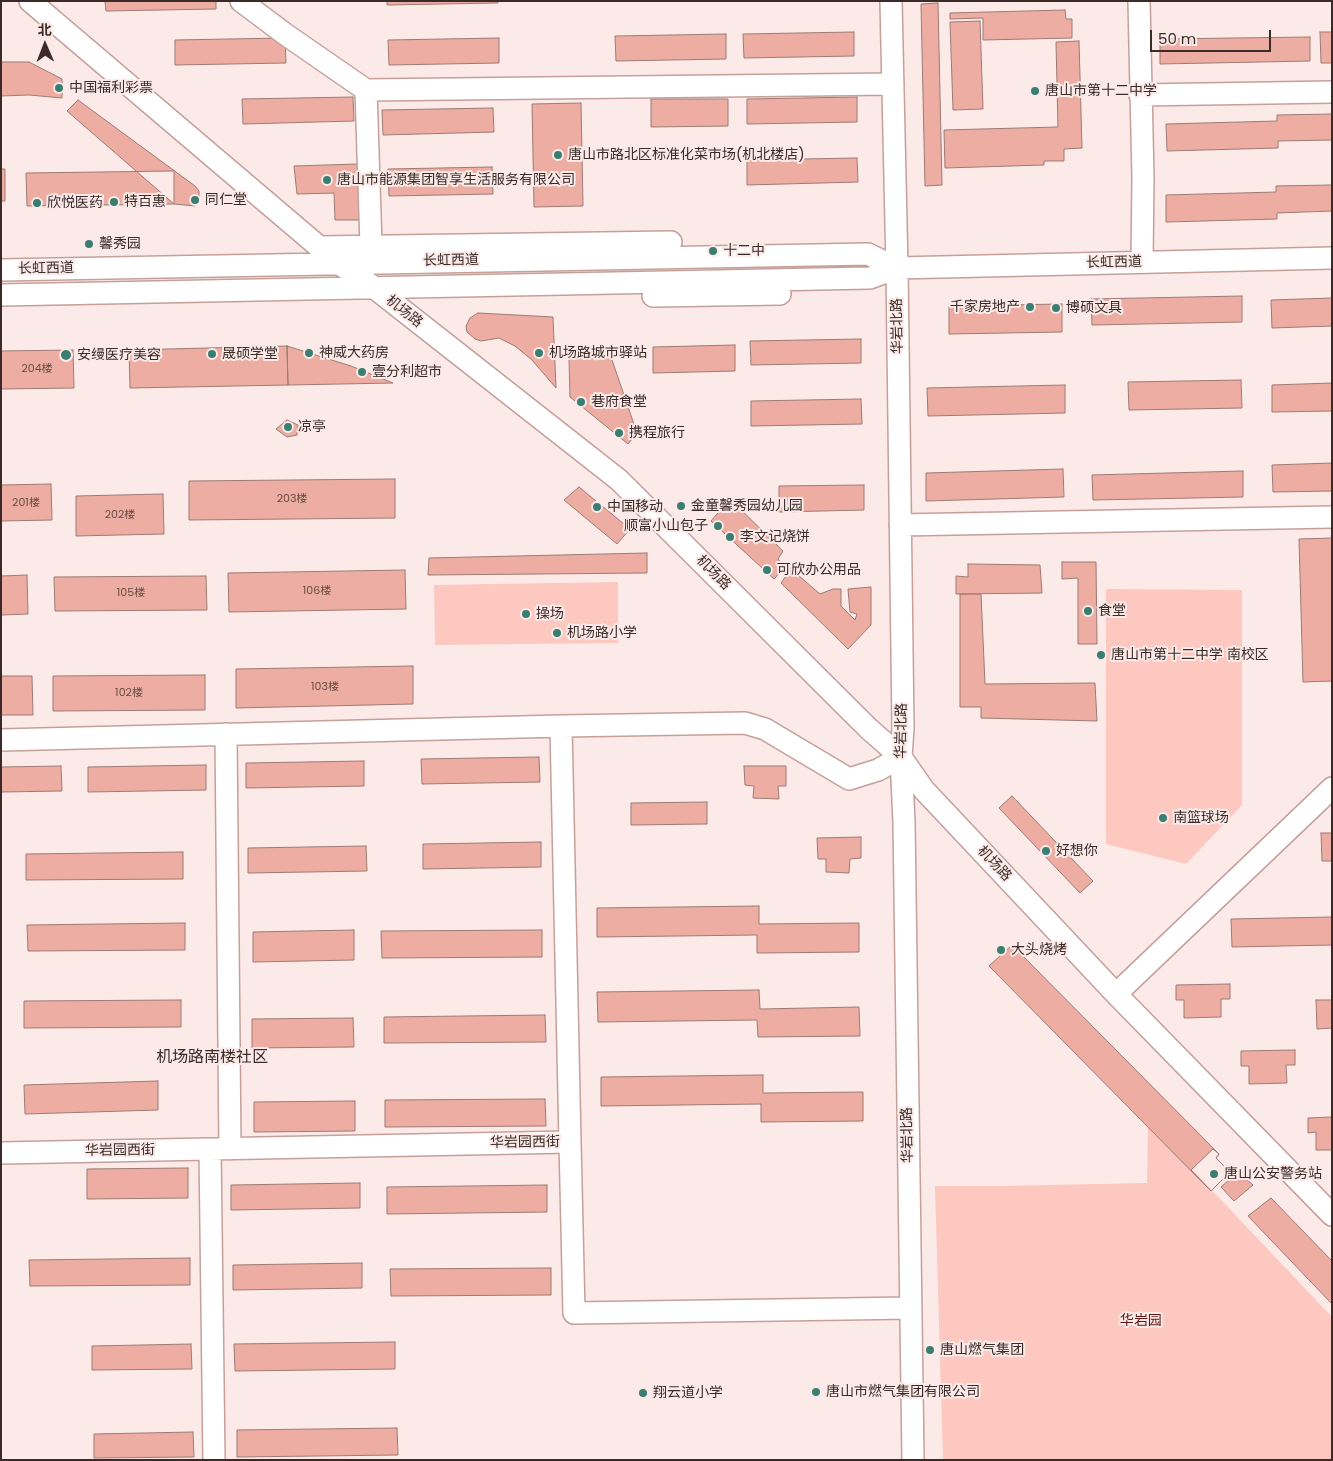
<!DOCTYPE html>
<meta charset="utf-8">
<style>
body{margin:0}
#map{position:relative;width:1333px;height:1461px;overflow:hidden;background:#fbeae8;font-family:Poppins,"Noto Sans SC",sans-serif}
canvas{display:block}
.frame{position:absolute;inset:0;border:2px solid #3a2b28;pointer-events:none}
.north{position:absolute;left:20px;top:20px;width:50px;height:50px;-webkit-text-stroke:4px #fbeae8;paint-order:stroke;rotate:359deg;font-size:14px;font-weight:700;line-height:20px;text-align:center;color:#3a2b28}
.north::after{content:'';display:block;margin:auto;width:18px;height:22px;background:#3a2b28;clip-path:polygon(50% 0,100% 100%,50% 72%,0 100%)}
.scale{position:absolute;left:1150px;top:30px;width:121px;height:22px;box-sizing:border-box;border:2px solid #3a2b28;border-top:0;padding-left:6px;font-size:15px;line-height:18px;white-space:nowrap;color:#3a2b28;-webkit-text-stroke:4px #fbeae8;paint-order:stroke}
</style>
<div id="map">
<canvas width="1333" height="1461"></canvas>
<div class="frame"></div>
<div class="north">北</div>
<div class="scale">50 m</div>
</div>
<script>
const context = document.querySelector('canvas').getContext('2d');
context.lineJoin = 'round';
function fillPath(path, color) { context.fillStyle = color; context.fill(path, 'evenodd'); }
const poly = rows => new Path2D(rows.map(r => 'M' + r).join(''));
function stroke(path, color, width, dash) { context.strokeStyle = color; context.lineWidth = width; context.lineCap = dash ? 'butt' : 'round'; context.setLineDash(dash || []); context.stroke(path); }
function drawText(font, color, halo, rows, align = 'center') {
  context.font = font + ' Poppins,"Noto Sans SC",sans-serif'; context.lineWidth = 4; context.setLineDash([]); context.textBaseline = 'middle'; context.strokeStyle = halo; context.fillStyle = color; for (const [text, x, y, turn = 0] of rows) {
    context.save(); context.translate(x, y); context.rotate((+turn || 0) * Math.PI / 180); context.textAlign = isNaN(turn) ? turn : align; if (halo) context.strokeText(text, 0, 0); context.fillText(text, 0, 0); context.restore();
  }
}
fillPath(poly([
 [618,582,618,643,435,645,434,585],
 [1106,589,1242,590,1242,805,1186,864,1106,844],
 [1148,1123,1332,1317,1332,1460,943,1460,935,1186,1002,1186,1147,1183]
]), '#fcc8c0');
const building = poly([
 [105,1,216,1,216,9,106,11,105,1],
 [387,1,498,1,498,3,387,5,387,1],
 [938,3,942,185,925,186,921,4,938,3],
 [1065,10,1066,19,1072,19,1072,38,983,40,983,18,950,19,950,13,1065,10],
 [980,21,983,109,953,110,950,22,980,21],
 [854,32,854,56,744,58,743,34,854,32],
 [1320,32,1332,32,1332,63,1321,63,1320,32],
 [726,34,726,59,616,61,615,36,726,34],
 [1310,37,1310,61,1160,64,1160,39,1310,37],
 [285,38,286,63,175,65,175,40,285,38],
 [499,38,499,63,389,65,388,40,499,38],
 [1079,41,1082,148,1064,149,1064,161,1044,161,1044,165,945,168,944,130,1058,127,1056,42,1079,41],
 [1,62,29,62,62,79,62,98,29,95,1,96,1,62],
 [353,97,354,121,243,124,242,99,353,97],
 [857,97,857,122,747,124,747,99,857,97],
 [651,99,728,99,728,126,651,127,651,99],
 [78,100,195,186,199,191,199,200,195,206,174,204,67,111,78,100],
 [581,103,583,206,534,207,532,104,581,103],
 [493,108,494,132,383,135,382,110,493,108],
 [1332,114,1332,140,1278,141,1278,148,1167,151,1166,124,1277,121,1277,115,1332,114],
 [857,158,858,182,747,185,747,160,857,158],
 [358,164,360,220,335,220,334,193,297,194,294,166,358,164],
 [492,167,493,194,389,196,388,169,492,167],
 [1,169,5,169,5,201,1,201,1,169],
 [174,171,174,204,27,206,26,173,174,171],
 [1332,185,1332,211,1277,213,1277,219,1166,222,1166,195,1276,192,1276,186,1332,185],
 [1242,296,1242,322,1092,325,1091,299,1242,296],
 [1332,298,1332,326,1272,328,1271,300,1332,298],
 [1062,304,1062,332,949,334,949,306,1062,304],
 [478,313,553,317,556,388,532,360,515,346,499,338,481,341,475,339,467,332,466,326,470,318,478,313],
 [861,339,861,363,751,365,750,341,861,339],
 [735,345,735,371,653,373,653,347,735,345],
 [287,346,288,385,130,388,129,350,287,346],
 [287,346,351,366,393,383,288,385,287,346],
 [73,350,74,388,1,389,1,351,73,350],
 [611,357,637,433,628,444,570,397,569,359,611,357],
 [1241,380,1242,408,1129,410,1128,382,1241,380],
 [1332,383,1332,411,1272,412,1272,385,1332,383],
 [1065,385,1065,413,928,416,927,388,1065,385],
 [861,399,862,424,751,426,751,401,861,399],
 [287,420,298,425,297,435,287,437,276,429,287,420],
 [1332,463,1332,491,1273,492,1272,465,1332,463],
 [1063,469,1064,497,926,501,926,473,1063,469],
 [1243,471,1243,497,1093,500,1092,475,1243,471],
 [395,479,395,518,189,520,189,481,395,479],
 [51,484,52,520,1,521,1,485,51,484],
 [864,485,864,510,779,512,779,486,864,485],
 [579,487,630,529,617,544,564,500,579,487],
 [163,494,164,534,76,536,76,496,163,494],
 [730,499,783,551,778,559,785,567,774,579,711,521,730,499],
 [1332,538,1332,681,1303,682,1299,539,1332,538],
 [647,553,647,573,428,575,429,558,647,553],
 [1062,562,1096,562,1097,644,1078,644,1078,578,1062,579,1062,562],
 [968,564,1040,565,1042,593,956,594,956,576,968,577,968,564],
 [791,569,820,594,833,589,841,589,841,606,855,620,857,614,850,612,848,589,871,587,871,625,848,649,781,583,791,569],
 [405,570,406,609,229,612,228,573,405,570],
 [27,575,28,614,1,615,1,576,27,575],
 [206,576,207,610,55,611,54,577,206,576],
 [960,594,981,594,985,684,1095,683,1097,721,981,718,981,707,960,707,960,594],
 [413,666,413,704,236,708,236,669,413,666],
 [205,675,205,710,53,711,53,676,205,675],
 [1,676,32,676,33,715,1,715,1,676],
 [539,757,540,782,422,784,421,759,539,757],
 [364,761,364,786,246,788,246,763,364,761],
 [206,765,206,790,88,792,88,767,206,765],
 [61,766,62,791,1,792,1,767,61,766],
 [744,766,786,766,786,786,778,786,779,799,753,798,754,786,745,785,744,766],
 [1012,796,1093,881,1080,893,999,808,1012,796],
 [707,802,707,824,631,825,631,803,707,802],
 [1321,833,1332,833,1332,861,1322,861,1321,833],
 [861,837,861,858,850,859,849,873,826,872,826,859,818,859,817,838,861,837],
 [541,842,541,867,423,869,423,844,541,842],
 [366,846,367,871,248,873,248,848,366,846],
 [183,852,183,879,26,880,26,854,183,852],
 [759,906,759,924,859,923,859,952,757,953,757,935,597,937,597,908,759,906],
 [1332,917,1332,945,1232,947,1231,919,1332,917],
 [185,923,185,950,28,951,27,925,185,923],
 [354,930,354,960,253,962,253,932,354,930],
 [542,930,542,957,382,958,381,931,542,930],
 [1012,945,1219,1154,1216,1158,1230,1172,1211,1191,989,966,1012,945],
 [1230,984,1230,999,1221,999,1221,1017,1184,1018,1184,1000,1176,1000,1176,985,1230,984],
 [759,990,760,1009,859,1007,860,1036,758,1037,757,1020,598,1022,597,992,759,990],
 [181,1000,181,1027,24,1028,24,1001,181,1000],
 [1316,1000,1332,1000,1332,1028,1317,1029,1316,1000],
 [545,1015,546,1042,384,1043,384,1017,545,1015],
 [353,1018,354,1047,252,1048,252,1019,353,1018],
 [1295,1050,1295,1065,1286,1065,1287,1083,1249,1084,1249,1066,1241,1066,1241,1051,1295,1050],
 [763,1075,763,1093,863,1092,863,1121,761,1122,761,1104,601,1106,601,1077,763,1075],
 [158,1081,158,1110,25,1114,24,1085,158,1081],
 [545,1099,546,1126,385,1127,385,1100,545,1099],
 [355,1101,355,1131,254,1132,254,1102,355,1101],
 [1332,1117,1332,1150,1316,1150,1316,1132,1308,1133,1308,1118,1332,1117],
 [1213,1149,1219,1154,1216,1158,1230,1172,1211,1191,1191,1170,1213,1149],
 [188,1168,188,1198,87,1199,87,1169,188,1168],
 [1238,1172,1253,1185,1234,1201,1221,1187,1238,1172],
 [360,1183,360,1208,231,1210,231,1185,360,1183],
 [547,1185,547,1212,387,1214,387,1187,547,1185],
 [1271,1198,1332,1261,1332,1304,1248,1216,1271,1198],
 [190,1258,190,1285,30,1286,29,1260,190,1258],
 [362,1263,362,1288,233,1290,233,1265,362,1263],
 [551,1268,551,1295,391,1296,390,1269,551,1268],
 [395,1342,395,1369,235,1371,234,1344,395,1342],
 [191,1344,192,1369,92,1370,92,1346,191,1344],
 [397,1428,398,1455,237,1457,237,1430,397,1428],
 [193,1432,194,1457,94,1458,94,1434,193,1432]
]);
fillPath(building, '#eeada2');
stroke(building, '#9d7a74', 1);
const minor = poly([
 [30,1,338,263,372,286,619,480,869,729,901,757,924,790,1116,994,1332,1215],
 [241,1,285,34,366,90,893,84],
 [891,1,897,268,903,728,901,757,904,822,913,1460],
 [1139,1,1143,178,1142,262],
 [366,90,371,246],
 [1140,95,1332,92],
 [320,247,671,242],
 [1,270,868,254,897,268],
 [1,295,870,278,897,268,1332,258],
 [653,296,780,294],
 [900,525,1332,517],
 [561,726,570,1142],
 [226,734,230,1149],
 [1,740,561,726,745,723,765,729,849,779,878,770,901,757],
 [1116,994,1332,788],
 [210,1149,214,1460],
 [1,1153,570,1142,574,1313,911,1308]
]);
stroke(minor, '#c5a09a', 24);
stroke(minor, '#fff', 21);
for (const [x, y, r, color] of [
 [59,88,5,"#3a7e71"],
 [1035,91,5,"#3a7e71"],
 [558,155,5,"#3a7e71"],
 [327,180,5,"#3a7e71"],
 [195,200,5,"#3a7e71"],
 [114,202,5,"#3a7e71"],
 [37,203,5,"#3a7e71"],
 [89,244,5,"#3a7e71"],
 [713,251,5,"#3a7e71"],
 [1030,307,5,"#3a7e71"],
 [1056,308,5,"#3a7e71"],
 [309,353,5,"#3a7e71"],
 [539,353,5,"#3a7e71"],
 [212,354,5,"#3a7e71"],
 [66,355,6,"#3a7e71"],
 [362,372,5,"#3a7e71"],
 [581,402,5,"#3a7e71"],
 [288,427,5,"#3a7e71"],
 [619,433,5,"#3a7e71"],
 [681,506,5,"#3a7e71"],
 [597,507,5,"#3a7e71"],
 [718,526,5,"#3a7e71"],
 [730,537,5,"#3a7e71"],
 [767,570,5,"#3a7e71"],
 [1088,611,5,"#3a7e71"],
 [526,614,5,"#3a7e71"],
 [557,633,5,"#3a7e71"],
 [1101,655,5,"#3a7e71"],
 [1163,818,5,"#3a7e71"],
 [1046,851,5,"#3a7e71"],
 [1001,950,5,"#3a7e71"],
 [1214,1174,5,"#3a7e71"],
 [930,1350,5,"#3a7e71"],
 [816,1392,5,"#3a7e71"],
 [643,1393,5,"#3a7e71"]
]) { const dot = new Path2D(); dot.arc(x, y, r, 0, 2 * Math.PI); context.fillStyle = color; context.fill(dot); stroke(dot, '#fbeae8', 2); }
drawText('11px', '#674c46', null, [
 ["204楼",37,369],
 ["203楼",292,499],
 ["201楼",26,503],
 ["202楼",120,515],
 ["106楼",317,591],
 ["105楼",131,593],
 ["103楼",325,687],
 ["102楼",129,693]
]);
drawText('14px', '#3a2b28', '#fbeae8', [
 ["中国福利彩票",69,88],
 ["唐山市第十二中学",1045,91],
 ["唐山市路北区标准化菜市场(机北楼店)",568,155],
 ["唐山市能源集团智享生活服务有限公司",337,180],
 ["同仁堂",205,200],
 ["特百惠",124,202],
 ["欣悦医药",47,203],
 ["馨秀园",99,244],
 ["十二中",723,251],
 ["千家房地产",1020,307,"right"],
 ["博硕文具",1066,308],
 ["神威大药房",319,353],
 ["机场路城市驿站",549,353],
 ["晟硕学堂",222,354],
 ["安缦医疗美容",77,355],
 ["壹分利超市",372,372],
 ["巷府食堂",591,402],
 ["凉亭",298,427],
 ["携程旅行",629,433],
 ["金童馨秀园幼儿园",691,506],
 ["中国移动",607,507],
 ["顺富小山包子",708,526,"right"],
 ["李文记烧饼",740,537],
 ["可欣办公用品",777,570],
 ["食堂",1098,611],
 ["操场",536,614],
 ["机场路小学",567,633],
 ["唐山市第十二中学 南校区",1111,655],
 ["南篮球场",1173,818],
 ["好想你",1056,851],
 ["大头烧烤",1011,950],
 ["唐山公安警务站",1224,1174],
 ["唐山燃气集团",940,1350],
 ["唐山市燃气集团有限公司",826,1392],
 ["翔云道小学",653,1393]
], 'left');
drawText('14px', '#3a2b28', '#fbeae8', [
 ["长虹西道",451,261,-1],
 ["长虹西道",1114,263,-1],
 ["长虹西道",46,269,-1],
 ["机场路",404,312,38],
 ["华岩北路",898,326,-91],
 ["机场路",713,573,45],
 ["华岩北路",902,731,-89],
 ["机场路",994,864,47],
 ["华岩北路",908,1135,-91],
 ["华岩园西街",525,1143,-1],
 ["华岩园西街",120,1151,-1]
]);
drawText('14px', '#631811', '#fbeae8', [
 ["华岩园",1141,1321]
]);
drawText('16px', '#3a2b28', '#fbeae8', [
 ["机场路南楼社区",212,1058]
]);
</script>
